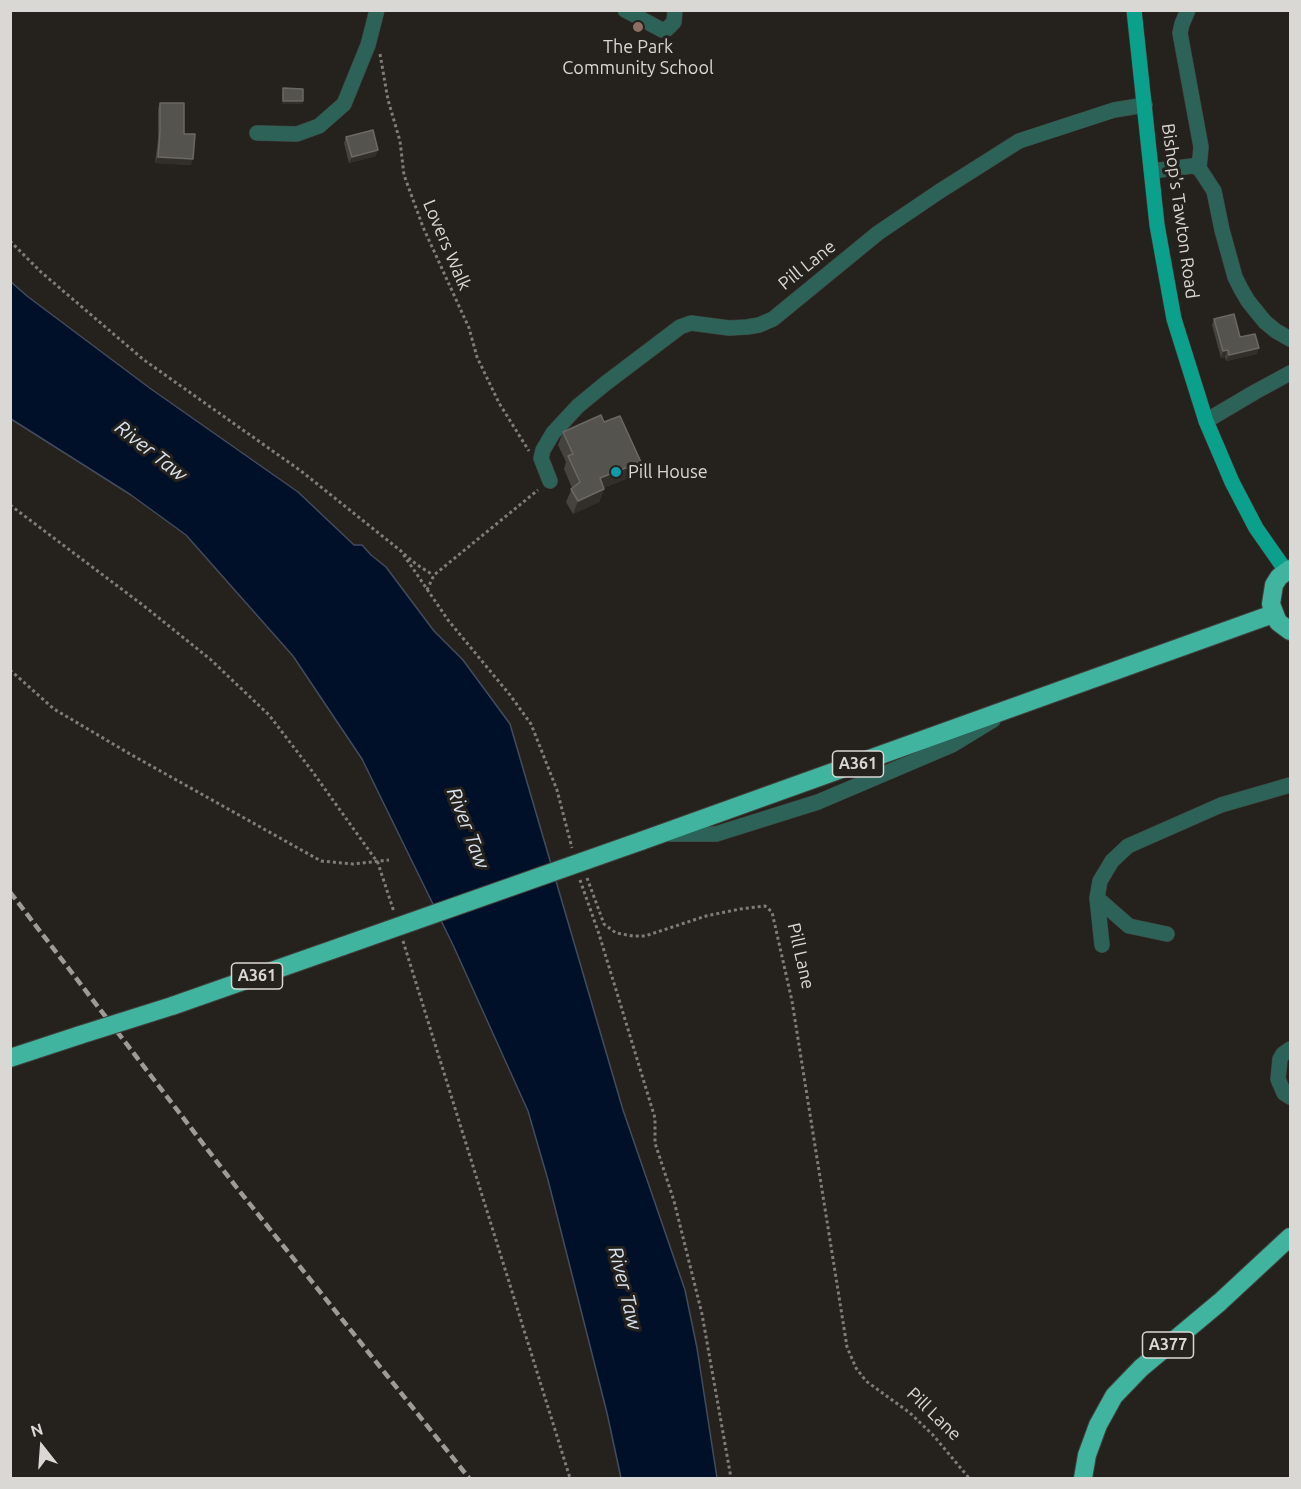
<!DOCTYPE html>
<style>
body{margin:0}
#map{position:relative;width:1301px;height:1489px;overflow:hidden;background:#25221d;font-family:Ubuntu,sans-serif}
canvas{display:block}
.frame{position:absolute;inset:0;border:12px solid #dad8d5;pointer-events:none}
.north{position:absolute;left:12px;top:1417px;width:60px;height:60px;-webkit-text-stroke:4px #25221d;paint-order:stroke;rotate:343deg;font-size:16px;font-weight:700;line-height:24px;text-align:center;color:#dad8d5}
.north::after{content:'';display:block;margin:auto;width:21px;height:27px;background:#dad8d5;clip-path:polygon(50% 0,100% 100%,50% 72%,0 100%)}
</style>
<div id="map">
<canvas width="1301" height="1489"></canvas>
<div class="frame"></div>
<div class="north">N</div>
</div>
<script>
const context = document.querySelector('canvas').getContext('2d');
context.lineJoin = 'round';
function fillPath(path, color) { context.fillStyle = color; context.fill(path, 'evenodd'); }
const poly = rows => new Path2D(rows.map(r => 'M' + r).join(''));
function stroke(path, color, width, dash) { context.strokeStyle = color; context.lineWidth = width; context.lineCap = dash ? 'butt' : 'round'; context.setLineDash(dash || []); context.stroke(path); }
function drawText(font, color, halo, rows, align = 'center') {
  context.font = font + ' Ubuntu,sans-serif'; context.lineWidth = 6; context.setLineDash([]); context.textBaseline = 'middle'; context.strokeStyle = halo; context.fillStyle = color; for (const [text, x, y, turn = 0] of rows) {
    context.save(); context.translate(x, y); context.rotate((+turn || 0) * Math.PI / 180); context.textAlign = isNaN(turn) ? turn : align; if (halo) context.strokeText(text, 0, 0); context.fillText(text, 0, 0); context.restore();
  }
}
const water = poly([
 [10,281,27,296,151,389,298,492,354,545,362,545,371,555,386,567,434,631,463,660,510,724,623,1110,685,1290,697,1348,717,1478,621,1478,607,1413,548,1180,528,1111,453,945,362,759,293,656,186,535,131,495,11,419,10,281]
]);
fillPath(water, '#001029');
stroke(water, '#414c5d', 1.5);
const minor = poly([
 [625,10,662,30,667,29,674,22,675,10],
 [1188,10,1182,24,1180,33,1201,147,1199,168],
 [257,133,297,134,319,126,344,104,368,45,377,10],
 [1152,171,1192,166,1199,168,1214,191,1222,230,1235,277,1241,289,1248,301,1265,322,1276,331,1290,339],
 [1206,421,1255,392,1290,373],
 [550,481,541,458,543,450,553,433,578,406,606,383,680,327,691,323,729,328,747,327,759,325,773,319,878,233,940,191,1019,141,1114,110,1145,105],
 [669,834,716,834,818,802,952,745,993,720],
 [1097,898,1129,926,1167,934],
 [1102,945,1097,898,1100,881,1112,861,1128,846,1221,805,1290,785],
 [1290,1049,1283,1054,1280,1059,1278,1079,1284,1093,1290,1097]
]);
const major = poly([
 [1134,10,1157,225,1174,319,1206,421,1232,482,1256,528,1286,571]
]);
const highway = poly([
 [1290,569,1279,577,1274,585,1271,604,1278,622,1290,631],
 [641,841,1273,614],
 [172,1006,343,946],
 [10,1058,80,1035],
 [1083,1478,1087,1455,1098,1425,1114,1396,1141,1368,1220,1302,1290,1237]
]);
stroke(minor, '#423f3a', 16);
stroke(major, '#423f3a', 16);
stroke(highway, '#423f3a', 20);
stroke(poly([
 [380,54,388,100,400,141,404,175,423,227,469,328,477,357,499,403,529,451],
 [10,241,41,272,144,360,301,471,401,551,448,620,510,695,531,724,557,790,572,848],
 [10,505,144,606,210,659,269,715,312,771,378,863,394,912],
 [404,554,416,564,433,575],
 [427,590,434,575,538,490],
 [10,670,54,709,130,754,321,861,353,864,389,860],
 [587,878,604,924,616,933,633,936,645,936,706,916,740,909,765,906,772,912,792,1001,847,1347,856,1368,866,1381,910,1413,933,1435,969,1478],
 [580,880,599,934,655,1118,655,1143,674,1201,702,1314,731,1478],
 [403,941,570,1478]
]), '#7f7d79', 3, [3, 3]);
stroke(minor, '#2c6257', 15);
stroke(major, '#0ba08b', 15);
stroke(highway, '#41b49f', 18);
stroke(poly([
 [10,892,237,1188,469,1478]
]), '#9d9a97', 4.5, [9, 4.5]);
const highwayBridge = poly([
 [343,946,641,841],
 [80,1035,172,1006]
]);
stroke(highwayBridge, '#423f3a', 20, []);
stroke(highwayBridge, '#41b49f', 18);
fillPath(poly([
 [160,103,184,134,191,165,155,163,158,139,158,109],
 [346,137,376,156,349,163,344,143],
 [1214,319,1240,337,1257,354,1226,361,1225,357,1221,358,1212,325],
 [604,422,641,462,636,475,603,488,604,489,599,502,573,514,566,502,572,488,564,469,566,462,558,445,563,432]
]), '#45433d');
fillPath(poly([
 [283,101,303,101,302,104,281,104],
 [378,150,376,156,349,163,352,157],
 [158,157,193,159,191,165,155,163],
 [1259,348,1257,354,1226,361,1229,355],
 [1228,350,1225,357,1221,358,1223,351],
 [641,462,636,475,595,491,600,478],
 [604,489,599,502,573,514,578,501]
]), '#322f2a');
const building = poly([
 [283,88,303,89,303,101,283,101,283,88],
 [160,103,184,103,184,134,195,134,193,159,158,157,160,132,160,103],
 [373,130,378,150,352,157,346,137,373,130],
 [1234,314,1240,337,1255,334,1259,348,1229,355,1228,350,1223,351,1214,319,1234,314],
 [601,415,604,422,620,416,641,462,600,478,604,489,578,501,571,489,580,482,568,456,573,454,563,432,601,415]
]);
fillPath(building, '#55534e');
stroke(building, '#6a6863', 1.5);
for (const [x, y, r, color] of [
 [638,27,6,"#8d6e63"],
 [616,472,6,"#0f9aa8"]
]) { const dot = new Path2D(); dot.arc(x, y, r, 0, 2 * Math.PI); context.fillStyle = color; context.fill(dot); stroke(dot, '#25221d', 2); }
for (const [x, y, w] of [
 [858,764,51],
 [257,976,51],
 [1168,1345,51]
]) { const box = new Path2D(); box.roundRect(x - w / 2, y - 13, w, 26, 4.5); context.fillStyle = '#25221d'; context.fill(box); stroke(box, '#dad8d5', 1.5); }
drawText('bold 16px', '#dad8d5', null, [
 ["A361",858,764],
 ["A361",257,976],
 ["A377",1168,1345]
]);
drawText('18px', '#dad8d5', '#25221d', [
 ["The Park",638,47],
 ["Community School",638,68],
 ["Pill House",628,472,"left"]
]);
drawText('18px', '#dad8d5', '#25221d', [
 ["Bishop's Tawton Road",1180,211,82],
 ["Lovers Walk",447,245,67],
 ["Pill Lane",807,265,-39],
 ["Pill Lane",801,956,77],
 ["Pill Lane",934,1414,44]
]);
drawText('italic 20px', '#dae4f1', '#25221d', [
 ["River Taw",151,451,38],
 ["River Taw",468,828,69],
 ["River Taw",625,1288,76]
]);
</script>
